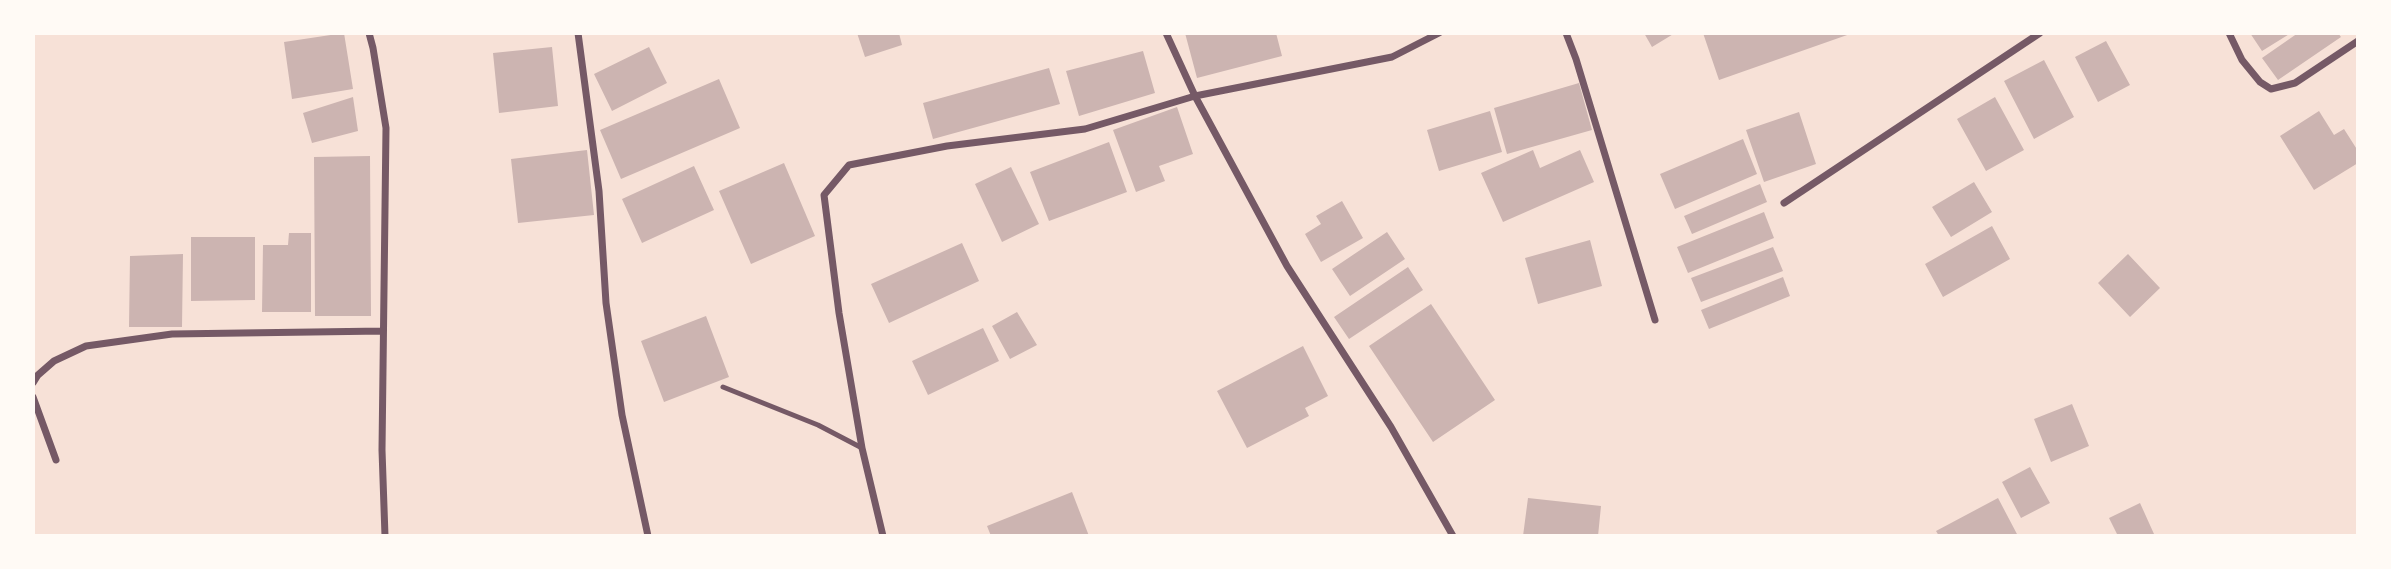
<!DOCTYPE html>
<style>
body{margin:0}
#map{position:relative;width:2391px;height:569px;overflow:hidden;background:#f7e1d7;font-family:"Nunito Sans",sans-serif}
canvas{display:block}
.frame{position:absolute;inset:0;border:35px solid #fffaf5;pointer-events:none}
</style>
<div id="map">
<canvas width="2391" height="569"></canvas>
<div class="frame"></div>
</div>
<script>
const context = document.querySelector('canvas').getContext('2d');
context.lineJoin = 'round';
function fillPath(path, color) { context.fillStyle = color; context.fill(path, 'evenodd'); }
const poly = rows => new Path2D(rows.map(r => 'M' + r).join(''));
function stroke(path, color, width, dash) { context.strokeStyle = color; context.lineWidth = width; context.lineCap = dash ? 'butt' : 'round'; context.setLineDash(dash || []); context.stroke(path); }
fillPath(poly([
 [344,33,353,89,292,99,284,42],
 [857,33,899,33,902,45,865,57],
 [1185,33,1276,33,1282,56,1197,78],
 [1644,33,1675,33,1652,47],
 [1703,33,1850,33,1850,34,1719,80],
 [2250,33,2291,33,2262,51],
 [2298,33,2338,33,2341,37,2278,80,2262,58],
 [2106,41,2130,85,2098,102,2075,57],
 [552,47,558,106,499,113,493,53],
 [649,47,667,83,612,111,594,74],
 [1143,51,1155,93,1079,116,1066,71],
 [2044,60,2074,117,2034,139,2004,81],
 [1049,68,1060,104,933,139,923,103],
 [719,79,740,128,621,179,600,130],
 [1579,83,1592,130,1507,154,1494,108],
 [353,97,358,131,312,143,303,113],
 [1995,97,2024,150,1986,171,1957,119],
 [1177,107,1193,154,1159,166,1165,181,1136,192,1113,130],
 [1490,111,1502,152,1439,171,1427,130],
 [2319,111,2334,135,2344,129,2358,151,2358,163,2314,190,2280,136],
 [1799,112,1816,164,1764,182,1746,130],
 [1743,139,1757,174,1675,209,1660,174],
 [1109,142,1127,192,1049,221,1030,172],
 [587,150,594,215,518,223,511,159],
 [1533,150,1540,168,1580,150,1594,182,1503,222,1481,173],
 [370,156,371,316,315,316,314,157],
 [784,163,815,236,751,264,719,191],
 [694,166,714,210,642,243,622,199],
 [1011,167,1039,224,1002,242,975,184],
 [1974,182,1992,212,1951,237,1932,207],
 [1760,184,1767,202,1692,234,1684,216],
 [1342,201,1363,238,1321,262,1305,234,1321,224,1316,216],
 [1764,212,1774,238,1688,273,1677,247],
 [1992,226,2010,259,1943,297,1925,264],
 [1387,232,1405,259,1350,296,1332,269],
 [289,233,311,233,311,312,262,312,263,245,288,245],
 [191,237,255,237,255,300,191,301],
 [1590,240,1602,286,1538,304,1525,258],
 [962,243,979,281,889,323,871,284],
 [1773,247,1783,271,1701,302,1691,278],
 [183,254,182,327,129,327,130,256],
 [2128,254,2160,288,2130,317,2098,283],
 [1408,267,1423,290,1349,339,1334,317],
 [1783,277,1790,296,1709,329,1701,310],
 [1431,304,1495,400,1433,442,1369,346],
 [1017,312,1037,345,1010,359,992,326],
 [706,316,729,377,664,402,641,341],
 [983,328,999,361,928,395,912,361],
 [1303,346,1328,396,1305,408,1309,416,1247,448,1217,391],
 [2072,404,2089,446,2051,462,2034,419],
 [2030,467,2050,503,2021,518,2002,482],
 [1072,492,1089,536,991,536,987,526],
 [1528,498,1601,506,1598,536,1523,536],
 [1998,498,2018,536,1939,536,1936,531],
 [2140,503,2154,534,2118,536,2109,518]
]), '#ccb4b1');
stroke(poly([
 [723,387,818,425,862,448]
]), '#755966', 5);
stroke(poly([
 [369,33,373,48,386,128,382,450,385,536],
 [578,33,599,191,606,303,622,415,648,536],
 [1166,33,1195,96,1287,266,1391,427,1453,536],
 [1566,33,1576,59,1655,320],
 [2229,33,2242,60,2260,82,2271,89,2295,83,2358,41],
 [1784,203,2040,33],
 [33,383,38,375,54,361,86,346,172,334,383,331],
 [33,397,56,460],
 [883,536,862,448,839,313,824,195,849,165,947,146,1085,129,1195,96,1392,57,1439,33]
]), '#755966', 7);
</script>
